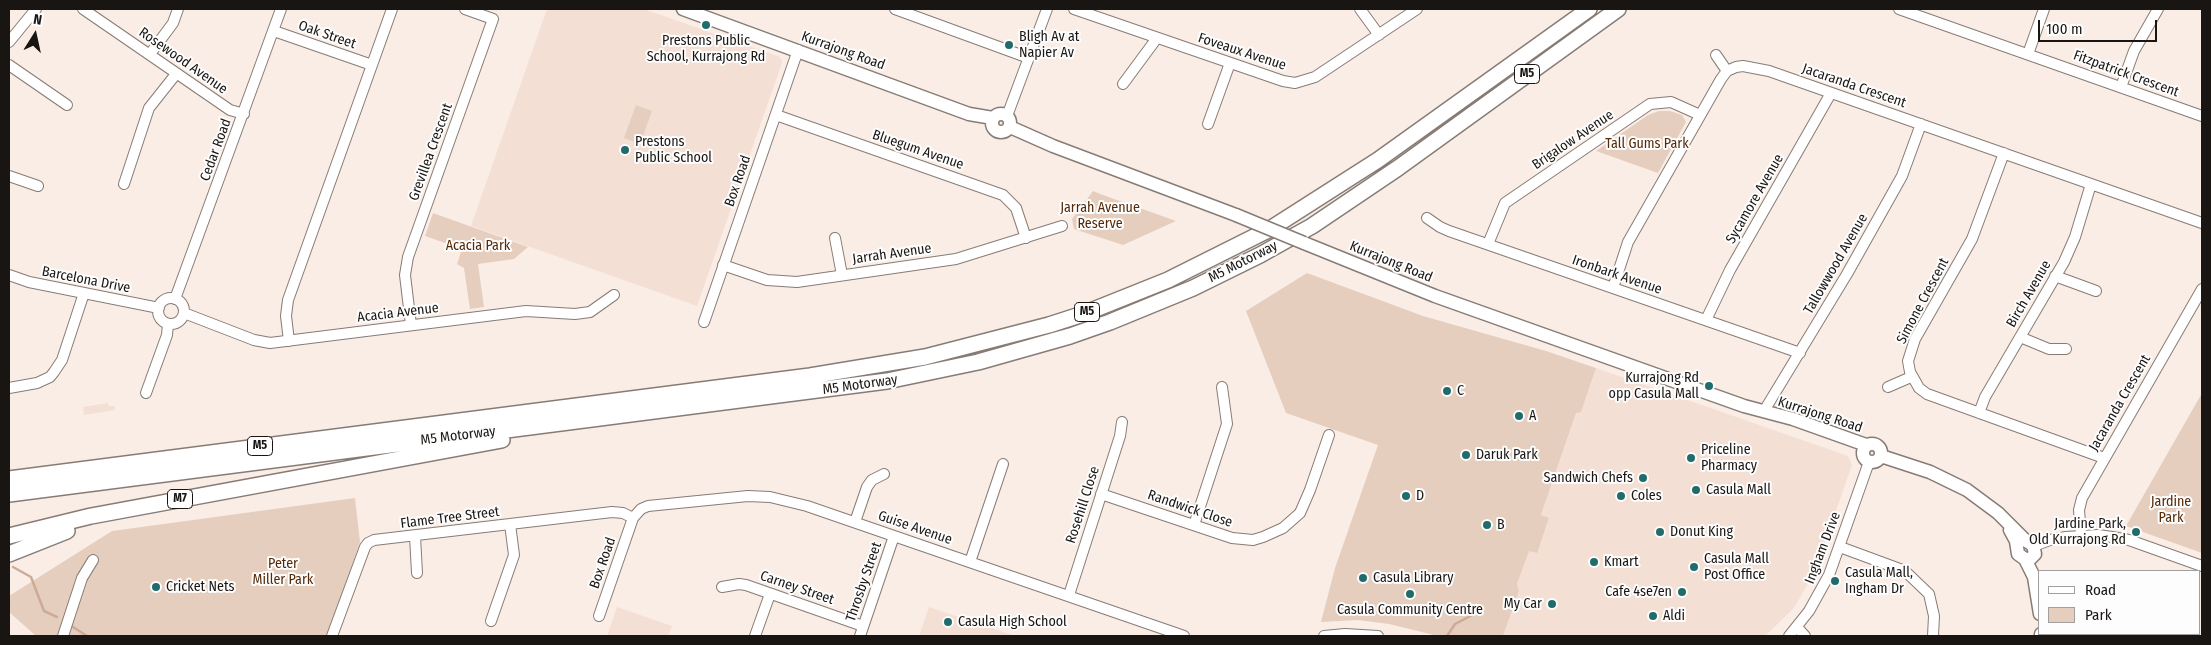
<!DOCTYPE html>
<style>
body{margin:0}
#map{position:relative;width:2211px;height:645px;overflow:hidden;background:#faede6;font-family:"Fira Sans Condensed",sans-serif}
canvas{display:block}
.frame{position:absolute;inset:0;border:10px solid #191512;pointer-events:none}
.legend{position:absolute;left:2038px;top:570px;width:162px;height:65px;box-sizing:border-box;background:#fdfdfd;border:1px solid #a2a09f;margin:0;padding:6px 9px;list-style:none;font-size:15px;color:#191512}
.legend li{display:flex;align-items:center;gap:10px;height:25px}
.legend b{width:25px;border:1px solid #a2a09f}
.north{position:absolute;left:10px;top:10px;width:50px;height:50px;-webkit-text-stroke:4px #fdfdfd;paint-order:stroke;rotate:10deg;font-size:14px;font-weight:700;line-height:20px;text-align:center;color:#191512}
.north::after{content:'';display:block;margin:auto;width:18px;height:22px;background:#191512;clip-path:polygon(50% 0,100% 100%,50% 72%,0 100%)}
.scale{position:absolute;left:2038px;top:20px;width:119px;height:22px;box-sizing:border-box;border:2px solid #191512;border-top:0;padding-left:6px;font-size:15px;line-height:18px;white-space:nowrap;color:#191512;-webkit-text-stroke:4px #fdfdfd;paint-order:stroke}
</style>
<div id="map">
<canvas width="2211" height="645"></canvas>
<div class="frame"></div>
<ul class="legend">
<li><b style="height:6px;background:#fff"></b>Road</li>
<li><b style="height:14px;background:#e6cebf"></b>Park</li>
</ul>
<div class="north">N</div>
<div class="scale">100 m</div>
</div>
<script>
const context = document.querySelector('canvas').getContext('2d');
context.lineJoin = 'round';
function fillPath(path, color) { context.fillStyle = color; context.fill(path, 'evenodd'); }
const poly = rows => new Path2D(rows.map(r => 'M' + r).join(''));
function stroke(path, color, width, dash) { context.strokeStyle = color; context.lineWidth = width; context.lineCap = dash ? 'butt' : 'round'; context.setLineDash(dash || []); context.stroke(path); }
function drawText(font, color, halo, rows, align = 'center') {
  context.font = font + ' "Fira Sans Condensed",sans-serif'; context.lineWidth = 4; context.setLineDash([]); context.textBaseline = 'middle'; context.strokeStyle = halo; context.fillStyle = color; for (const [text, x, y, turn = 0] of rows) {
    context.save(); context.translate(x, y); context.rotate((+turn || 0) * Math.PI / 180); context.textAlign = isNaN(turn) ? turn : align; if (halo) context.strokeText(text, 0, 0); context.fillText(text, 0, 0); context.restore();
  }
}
fillPath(poly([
 [547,9,644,9,780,57,782,63,697,306,471,226],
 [1596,368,1848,456,1852,465,1815,571,1794,608,1765,636,1503,636,1519,591,1517,584,1529,550,1538,551,1549,519,1541,515,1576,413,1581,411],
 [108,403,109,406,115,406,115,410,84,415,83,407],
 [617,607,672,626,668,636,607,636],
 [929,607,1015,636,919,636]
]), '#f3dfd3');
fillPath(poly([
 [636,105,652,111,640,144,624,138],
 [1659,111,1670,111,1682,115,1686,122,1658,173,1596,151,1648,115],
 [1093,191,1103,195,1176,221,1123,245,1074,229,1072,219],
 [433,213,528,247,514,259,478,264,484,307,470,309,464,268,457,264,462,249,425,236],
 [1307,273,1423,316,1546,351,1596,368,1581,412,1576,413,1541,515,1549,518,1538,551,1537,553,1529,551,1517,584,1519,591,1503,636,1438,636,1389,624,1358,620,1321,622,1335,568,1378,445,1286,413,1246,311],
 [2202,393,2202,553,2126,526],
 [355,498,360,542,328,636,36,636,9,612,9,596,112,531]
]), '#e6cebf');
stroke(poly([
 [13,567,31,577,44,611,57,617],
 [73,627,87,636],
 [1447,636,1455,624,1480,611]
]), '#ccab98', 2.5);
const minor = poly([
 [83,9,230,110,244,114],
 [895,9,1029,58],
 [1074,9,1283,81,1295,83,1315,77,1417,9],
 [1360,9,1379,35],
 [1899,9,2202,116],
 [274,31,372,65],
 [9,42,36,9],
 [150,54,173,23,178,9],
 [2028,54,2044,9],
 [1716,55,1727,71],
 [9,65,67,105],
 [1123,84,1157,38],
 [2121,87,2134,51,2158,9],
 [776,115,1003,195,1016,208,1026,238],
 [1007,116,1047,9],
 [1208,124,1230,63],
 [2004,153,1972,239,1915,339,1908,361,1910,372,1919,388,1927,394,2104,458],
 [9,176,38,186],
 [124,184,149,108,176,74],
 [1427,218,1440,227,1449,231,1800,353],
 [835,238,842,275],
 [1488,244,1505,203,1650,104,1671,102,1700,115],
 [723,265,767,280,797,282,956,259,1062,226],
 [9,275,29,282,159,308],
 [2055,276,2096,291],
 [1613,288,1628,242,1721,79,1727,71,1736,67,1743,66,1769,71,2202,223],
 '158 311a13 13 0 1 1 26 0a13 13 0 1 1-26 0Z',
 [175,299,281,9],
 [184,313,254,340,270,343,526,311,575,314,590,312,614,295],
 [1706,320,1730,270,1831,93],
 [704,322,798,50],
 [411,325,405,275,408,257,493,19,465,9],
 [2020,337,2049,349,2066,349],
 [289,341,286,316,288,300,392,9],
 [1888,387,1911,377],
 [9,388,37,383,50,377,54,372,62,360,84,293],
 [146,393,167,335,168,324],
 [1765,412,1767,406,1847,274,1902,176,1921,124],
 [1979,413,1985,397,2064,262,2075,237,2091,184],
 [1101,494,1232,538,1253,540,1263,537,1283,528,1300,513,1310,490,1329,435],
 [855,522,867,487,872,480,884,474],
 [1194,525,1227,424,1222,387],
 [415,536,417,573],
 [2081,536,2079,510,2082,498,2202,289],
 [2034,546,2050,540,2066,537,2098,535,2112,537,2129,540,2202,566],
 [1840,547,1905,571,1929,594,1934,616,1933,636],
 [970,562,1003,464],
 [722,587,739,584,746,585,863,626],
 [1069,595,1120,436,1122,422],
 [599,616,633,518,641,509,648,506,748,496,770,497,807,506,1184,636],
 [491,621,514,555,510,524],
 [1797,627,1805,636],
 [63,636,82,578,93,560],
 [332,636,365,547,368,543,374,540,612,512,623,513,633,518],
 [755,636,770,594],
 [860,636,894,536],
 [1324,636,1345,634,1378,636],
 [1789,636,1809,611,1829,575,1869,462]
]);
const major = poly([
 [683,9,969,114,993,118],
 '992 123a9 9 0 1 1 18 0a9 9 0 1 1-18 0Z',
 [1010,127,1053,146,1236,215],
 [1304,243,1435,296,1744,406,1793,419,1866,445],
 '1863 453a9 9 0 1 1 18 0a9 9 0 1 1-18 0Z',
 [1881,456,1930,472,1967,490,1998,513,2026,541,2033,545,2035,554,2030,559,2025,559],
 [2010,530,2016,541,2018,554,2025,559,2034,577,2040,614],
 [2041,634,2041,636],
 [2051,634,2051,636]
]);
const highway = poly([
 [9,479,810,376,925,357,1049,325,1083,314,1168,280,1270,229,1378,160,1589,9],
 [9,494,887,381,978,362,1070,336,1110,322,1193,288,1260,255,1312,226,1398,168,1618,9],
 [9,536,91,516,502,440],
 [9,554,67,531]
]);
stroke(minor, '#877c75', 12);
stroke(major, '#877c75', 15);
stroke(highway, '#877c75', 18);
stroke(minor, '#fff', 10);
stroke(major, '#fff', 12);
stroke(highway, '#fff', 15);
const majorBridge = poly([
 [1236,215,1304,243]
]);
stroke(majorBridge, '#877c75', 15, []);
stroke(majorBridge, '#fff', 12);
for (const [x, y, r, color] of [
 [706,25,5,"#216c6a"],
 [1009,45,5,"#216c6a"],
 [625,150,5,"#216c6a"],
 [1709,386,5,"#216c6a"],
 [1447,391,5,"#216c6a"],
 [1519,416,5,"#216c6a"],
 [1466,455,5,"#216c6a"],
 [1691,458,5,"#216c6a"],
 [1643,478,5,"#216c6a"],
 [1696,490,5,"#216c6a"],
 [1406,496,5,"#216c6a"],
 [1621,496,5,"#216c6a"],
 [1487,525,5,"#216c6a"],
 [1660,532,5,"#216c6a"],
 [2136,532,5,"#216c6a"],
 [1594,562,5,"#216c6a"],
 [1694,567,5,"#216c6a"],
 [1363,578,5,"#216c6a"],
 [1835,581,5,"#216c6a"],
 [156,587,5,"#216c6a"],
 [1682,592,5,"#216c6a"],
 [1410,594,5,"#216c6a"],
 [1552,604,5,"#216c6a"],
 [1653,616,5,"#216c6a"],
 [948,622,5,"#216c6a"]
]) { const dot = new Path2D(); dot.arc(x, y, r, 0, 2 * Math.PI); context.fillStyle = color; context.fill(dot); stroke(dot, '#fdfdfd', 2); }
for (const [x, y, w] of [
 [1527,74,25],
 [1087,312,25],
 [260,446,25],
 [180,499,25]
]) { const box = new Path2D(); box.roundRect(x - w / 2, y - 9.5, w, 19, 4); context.fillStyle = '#fdfdfd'; context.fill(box); stroke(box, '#191512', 1); }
drawText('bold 12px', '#191512', null, [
 ["M5",1527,74],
 ["M5",1087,312],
 ["M5",260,446],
 ["M7",180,499]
]);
drawText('14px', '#191512', '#fdfdfd', [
 ["Oak Street",327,35,19],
 ["Kurrajong Road",843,51,20],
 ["Foveaux Avenue",1242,52,18],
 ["Rosewood Avenue",183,61,35],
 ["Fitzpatrick Crescent",2126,74,20],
 ["Jacaranda Crescent",1854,86,19],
 ["Brigalow Avenue",1573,140,-34],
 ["Cedar Road",216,150,-70],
 ["Bluegum Avenue",918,150,19],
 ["Grevillea Crescent",431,152,-70],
 ["Box Road",738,181,-71],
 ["Sycamore Avenue",1755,199,-60],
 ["Jarrah Avenue",892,254,-8],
 ["M5 Motorway",1243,262,-27],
 ["Kurrajong Road",1391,262,22],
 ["Tallowwood Avenue",1836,264,-60],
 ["Ironbark Avenue",1617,275,19],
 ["Barcelona Drive",86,280,11],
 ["Birch Avenue",2029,294,-60],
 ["Simone Crescent",1923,301,-62],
 ["Acacia Avenue",398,313,-7],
 ["M5 Motorway",860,385,-8],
 ["Jacaranda Crescent",2120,403,-60],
 ["Kurrajong Road",1820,415,18],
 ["M5 Motorway",458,436,-7],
 ["Rosehill Close",1083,505,-72],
 ["Randwick Close",1190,509,19],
 ["Flame Tree Street",450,518,-7],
 ["Guise Avenue",915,528,19],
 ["Ingham Drive",1823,548,-69],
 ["Box Road",603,563,-71],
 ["Throsby Street",864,582,-71],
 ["Carney Street",797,588,19]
]);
drawText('14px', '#191512', '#fdfdfd', [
 ["Bligh Av at",1019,37],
 ["Napier Av",1019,53],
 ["Prestons Public",706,41,"center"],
 ["School, Kurrajong Rd",706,57,"center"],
 ["Prestons",635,142],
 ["Public School",635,158],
 ["Kurrajong Rd",1699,378,"right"],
 ["opp Casula Mall",1699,394,"right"],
 ["C",1457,391],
 ["A",1529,416],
 ["Priceline",1701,450],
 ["Pharmacy",1701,466],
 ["Daruk Park",1476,455],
 ["Sandwich Chefs",1633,478,"right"],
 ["Casula Mall",1706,490],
 ["D",1416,496],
 ["Coles",1631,496],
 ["Jardine Park,",2126,524,"right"],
 ["Old Kurrajong Rd",2126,540,"right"],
 ["B",1497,525],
 ["Donut King",1670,532],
 ["Casula Mall",1704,559],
 ["Post Office",1704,575],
 ["Kmart",1604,562],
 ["Casula Mall,",1845,573],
 ["Ingham Dr",1845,589],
 ["Casula Library",1373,578],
 ["Cricket Nets",166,587],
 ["Cafe 4se7en",1672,592,"right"],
 ["My Car",1542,604,"right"],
 ["Casula Community Centre",1410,610,"center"],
 ["Aldi",1663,616],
 ["Casula High School",958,622]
], 'left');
drawText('14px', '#552a09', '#fdfdfd', [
 ["Tall Gums Park",1647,144],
 ["Jarrah Avenue",1100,208],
 ["Reserve",1100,224],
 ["Acacia Park",478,246],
 ["Jardine",2171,502],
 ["Park",2171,518],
 ["Peter",283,564],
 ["Miller Park",283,580]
]);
</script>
